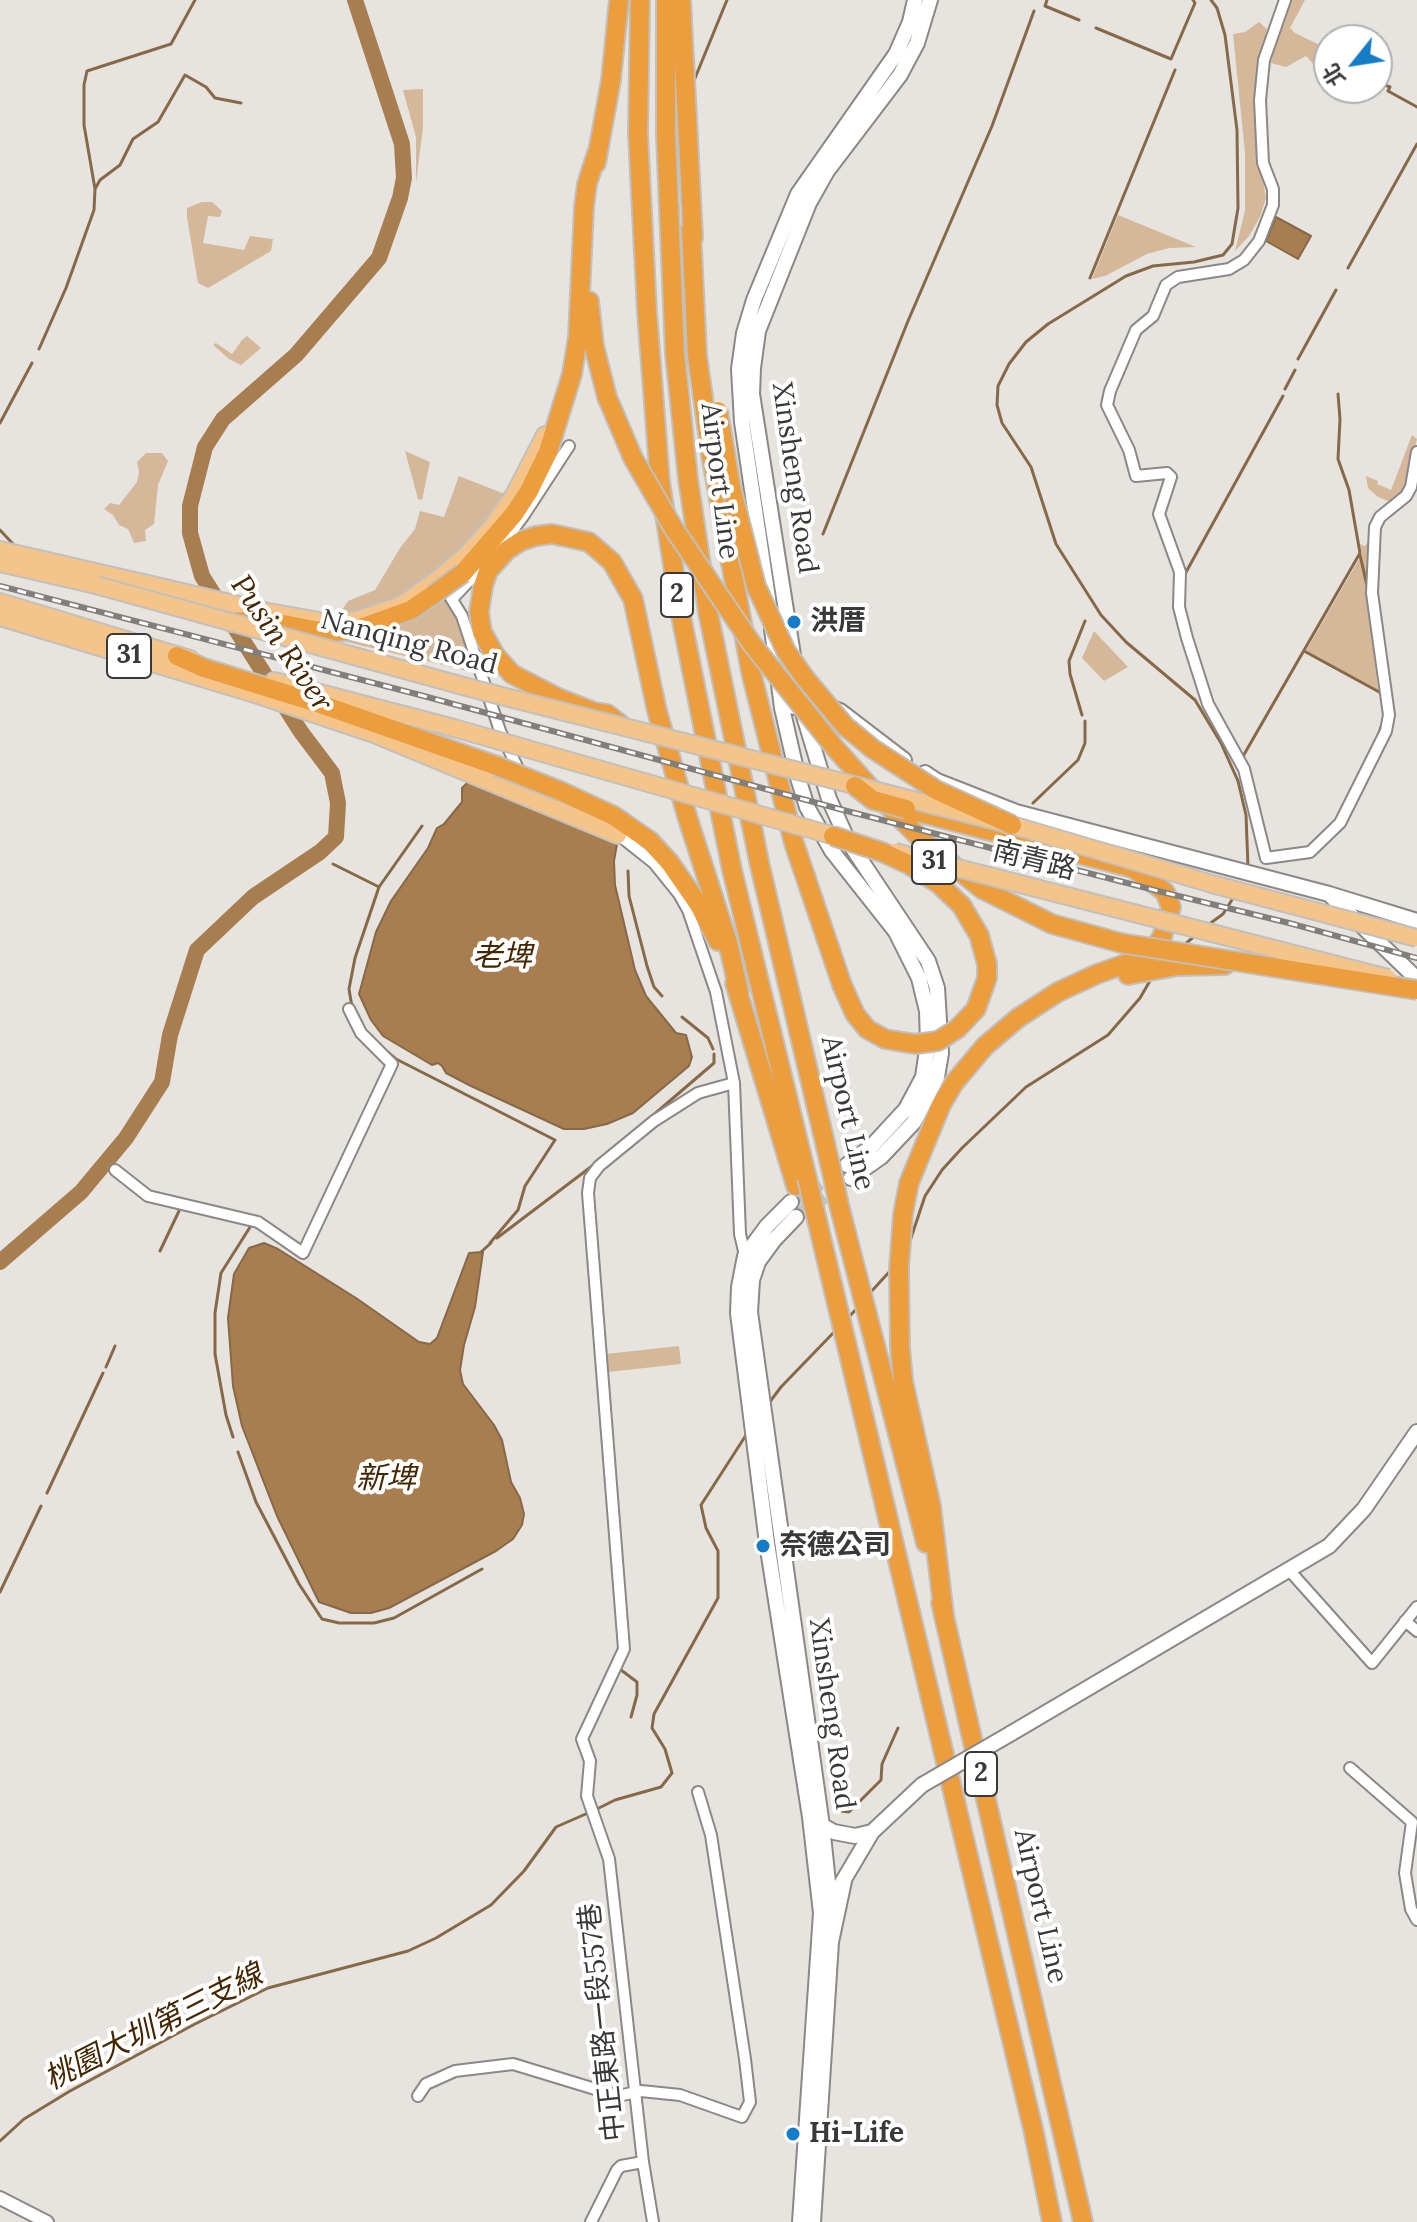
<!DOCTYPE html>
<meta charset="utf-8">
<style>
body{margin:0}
#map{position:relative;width:1417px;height:2222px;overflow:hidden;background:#e7e4e0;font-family:Lora,"Noto Sans TC",serif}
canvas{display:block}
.north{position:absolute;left:1313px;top:24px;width:80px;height:80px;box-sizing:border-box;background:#fff;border:2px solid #b0b0af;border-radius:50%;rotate:240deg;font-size:22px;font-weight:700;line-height:32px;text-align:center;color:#3a3937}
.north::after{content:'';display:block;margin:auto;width:28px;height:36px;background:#157cc7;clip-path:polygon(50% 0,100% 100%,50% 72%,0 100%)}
</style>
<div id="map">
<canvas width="1417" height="2222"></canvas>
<div class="north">北</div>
</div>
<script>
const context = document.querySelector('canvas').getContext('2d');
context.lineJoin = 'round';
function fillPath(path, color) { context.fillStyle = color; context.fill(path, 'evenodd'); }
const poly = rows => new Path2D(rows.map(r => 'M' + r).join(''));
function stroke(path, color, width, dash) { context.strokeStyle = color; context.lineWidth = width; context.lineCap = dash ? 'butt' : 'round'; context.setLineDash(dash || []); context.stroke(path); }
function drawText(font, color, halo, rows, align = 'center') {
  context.font = font + ' Lora,"Noto Sans TC",serif'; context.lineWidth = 8; context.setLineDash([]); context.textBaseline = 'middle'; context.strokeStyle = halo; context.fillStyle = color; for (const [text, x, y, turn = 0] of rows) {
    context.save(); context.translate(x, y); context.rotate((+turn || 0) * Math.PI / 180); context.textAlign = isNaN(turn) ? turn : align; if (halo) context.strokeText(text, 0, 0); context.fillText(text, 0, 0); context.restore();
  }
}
fillPath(poly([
 [1292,0,1305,0,1290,28,1295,33,1328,49,1329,73,1320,72,1306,56,1286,67,1271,63,1278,34],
 [1259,22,1267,29,1255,90,1257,146,1266,198,1260,217,1249,236,1235,251,1245,211,1245,153,1233,34,1245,32],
 [423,89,423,127,416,183,416,137,403,90],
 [202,202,212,202,222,211,220,217,208,216,203,243,244,250,250,236,273,239,271,251,208,288,198,283,187,217,187,208],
 [1118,215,1196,247,1169,248,1147,254,1105,276,1092,279],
 [247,336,261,348,241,365,229,359,213,345,216,343,232,354,242,340],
 [1412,435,1417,439,1404,491,1391,502,1378,497,1368,488,1366,476,1378,481,1377,484,1391,490],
 [405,451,430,462,422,500,418,499],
 [146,453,162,453,168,461,158,485,154,524,145,530,146,541,134,543,128,529,119,525,113,515,104,509,110,503,119,505,137,482,139,472,137,462],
 [459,476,507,495,487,525,437,571,385,604,350,615,340,613,348,601,375,590,400,548,415,529,420,511,444,517],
 [1370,538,1366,586,1378,690,1306,651,1362,554,1360,544,1365,546],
 [445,596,456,611,476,673,343,641,348,637,378,633,407,621],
 [1094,631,1128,667,1104,681,1082,658],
 [679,1346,681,1364,608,1372,606,1354]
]), '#d5b799');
const water = poly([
 [1276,217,1311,236,1298,259,1266,241,1276,217],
 [469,781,556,816,617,844,614,861,615,885,635,970,646,996,676,1033,686,1035,692,1057,689,1066,633,1113,607,1124,584,1129,564,1129,471,1086,446,1073,442,1066,438,1063,432,1065,383,1036,371,1020,359,994,376,932,391,901,428,848,437,828,444,824,462,802,462,788,469,781],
 [264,1243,278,1249,356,1298,419,1342,430,1344,437,1338,469,1253,483,1252,475,1307,464,1345,460,1370,463,1384,494,1425,502,1440,511,1482,520,1498,524,1514,522,1525,513,1539,496,1551,389,1608,371,1613,351,1613,319,1602,277,1516,242,1426,233,1386,228,1318,234,1274,249,1248,264,1243]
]);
fillPath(water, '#a87d4f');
stroke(water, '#876948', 2);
stroke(poly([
 [1047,0,1045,6,1079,20],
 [1211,0,1217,8,1225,35,1237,130,1238,208,1232,244,1223,255,1194,262,1153,266,1126,276,1048,324,1026,342,1009,364,998,386,997,405,1002,423,1031,467,1056,544,1101,615,1126,642,1195,700,1221,743,1238,781,1246,815,1248,867],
 [1096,28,1171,59,1195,3,1193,0],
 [1377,82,1390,87,1388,91,1417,107],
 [693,83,727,0],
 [95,189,100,180,120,165,133,139,158,122,185,75,206,87,215,98,241,103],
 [1348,268,1417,144],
 [1090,278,1175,70],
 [39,349,66,288,94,210,95,189,84,125,84,85,87,71,171,44,195,0],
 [1298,359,1336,290],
 [1285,389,1295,370],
 [0,423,32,363],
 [0,530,14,545],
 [823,534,908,321,992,126,1034,11],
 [1360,555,1368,590],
 [1185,574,1283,396],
 [1304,651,1381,693],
 [1082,715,1070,674,1069,661,1085,621],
 [1378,736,1384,718,1382,697],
 [1242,758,1360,553,1349,490,1338,459,1340,419,1338,394],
 [1033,803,1078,760,1085,743,1085,721],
 [333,864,379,887,355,958,349,989,352,1007],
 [628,871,629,896,647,966,654,987,662,996],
 [379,887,422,826],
 [1208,925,1223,914,1235,895],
 [1184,945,1196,935],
 [682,1017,708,1038,713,1049],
 [379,1045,396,1059,555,1140,525,1186,518,1210,490,1243],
 [651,1117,714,1063,714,1054],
 [497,1238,596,1163],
 [909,1244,925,1196,942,1170,962,1148,1026,1087,1108,1035,1140,998,1151,979],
 [160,1251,179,1211],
 [481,1252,491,1243],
 [869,1294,891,1270],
 [848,1318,859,1306],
 [106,1367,115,1346],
 [769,1403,781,1387,837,1329],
 [233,1437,226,1415,215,1354,215,1313,221,1273,252,1224],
 [238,1452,256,1502,299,1584,322,1619,339,1623,374,1623,394,1618,482,1569],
 [47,1493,103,1373],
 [0,1592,41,1506],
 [617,1667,637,1682,637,1695,631,1717],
 [834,1797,841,1811,849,1812,881,1780,882,1764,898,1728],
 [595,1810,615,1800,661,1787,672,1773,665,1749,652,1728,654,1714,718,1598,718,1551,706,1528,701,1505,748,1432],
 [0,2141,24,2119,70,2091,195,2024,268,1988,408,1951,436,1938,491,1905,524,1871,556,1827,588,1813]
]), '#876948', 3);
stroke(poly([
 [0,1262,81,1192,126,1138,162,1082,170,1035,197,950,253,897,320,852,336,837,338,803,332,773,301,732,202,576,190,533,190,506,205,447,223,419,296,355,379,258,400,198,404,178,402,144,355,0]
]), '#a87d4f', 16);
stroke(poly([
 [791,1202,840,1170],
 [796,1217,851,1178]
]), '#c4c2be', 14, [14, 7]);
const minor = poly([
 [1285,0,1264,60,1260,100,1263,163,1273,189,1273,205,1259,241,1244,260,1229,269,1178,277,1166,285,1153,316,1136,330,1110,391,1107,405,1129,450,1136,476,1167,473,1171,477,1159,514,1180,572,1179,607,1187,638,1208,704,1244,769,1266,858,1310,852,1340,823,1386,731,1389,715,1372,593,1375,527,1380,517,1406,496,1411,487,1417,452],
 [498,550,524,515,569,446],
 [443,585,462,616,500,731,520,773],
 [453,598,487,562],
 [615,832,654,863,679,894,688,910,716,992,734,1083,740,1234,746,1259],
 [115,1170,148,1196,258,1222,303,1253,392,1064,361,1033,349,1009],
 [1289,1570,1372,1663,1417,1607],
 [1405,1621,1417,1631],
 [1350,1768,1412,1822,1405,1873,1411,1909,1417,1920],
 [418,2096,426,2084,455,2071,513,2064,618,2096,641,2091,680,2095,742,2117,750,2102,745,2059,711,1835,698,1792],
 [591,2222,617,2170,621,2166,643,2162],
 [653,2222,643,2162,609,1859,587,1796,590,1761,582,1739,624,1649,588,1193,590,1178,599,1166,654,1121,698,1093,734,1083]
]);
const tertiary = poly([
 [0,2198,47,2222]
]);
const secondary = poly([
 [769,605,742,422,739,369,744,333,754,300,798,194,896,54,910,22,915,0],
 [772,629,782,708,798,778,807,807,832,851,896,932,919,978,927,1011,928,1043,923,1077,906,1109,870,1148,847,1165],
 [794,707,824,705,840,711,904,760],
 [925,773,937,781,1016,812,1329,894,1417,921],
 [1332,897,1417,979],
 [851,1178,881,1157,914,1122,937,1077,941,1053,937,988,928,961,848,841,829,799,801,706,752,394,753,368,758,331,809,203,827,171,900,75,917,43,930,0],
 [791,1202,767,1226,745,1256,739,1287,738,1313,767,1543,810,1817,821,1913,800,2222],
 [796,1217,774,1240,758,1262,752,1280,750,1312,822,1826,830,1901,828,1920],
 [1010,1734,1329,1546,1364,1509,1417,1432],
 [816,1822,834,1832,855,1836,872,1832],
 [840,1886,872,1832,922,1785],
 [827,1960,828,1985],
 [813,2222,831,1942,844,1881]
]);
const primary = poly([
 [0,550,269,612,330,623,356,620,401,605,438,579,467,554,493,525,514,495,545,435],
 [0,563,96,585],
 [0,602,190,659],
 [0,617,258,695,374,734,618,835],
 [274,681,454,728]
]);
const motorway = poly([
 [640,0,638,134,647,312,660,482,681,616,732,870,807,1178],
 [666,0,666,135,675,354,688,479,708,612,760,866,830,1164],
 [681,0,693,238],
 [596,163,611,80,619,0],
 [691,229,697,355,711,455,751,672,794,843,842,985],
 [589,301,594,346,607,397],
 [463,573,514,514,529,491,548,452,572,374,578,337,584,207,587,184,597,153],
 [231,622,263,620,314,630,334,632,355,630,411,610,434,594],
 [177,656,204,668,323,705,497,766],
 [620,724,607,714,594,712,556,697,512,674,495,655,482,632,479,612,483,586,488,571,507,550,521,541,536,536,552,534,589,542,612,562,633,599,657,711,687,816,728,943,739,992],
 [835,748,876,794,921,839,982,889,1052,924,1121,943],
 [560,791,614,816,650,841,670,863,699,905,718,941],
 [906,809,1133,868,1165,892,1171,907,1162,937,1148,956,1097,974,1058,992,1018,1018,985,1046,954,1083,941,1105,909,1183,903,1214,899,1268,900,1347,903,1381,931,1506,944,1615],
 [1128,975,1177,966,1225,965],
 [735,983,796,1186],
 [839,1205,926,1543],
 [817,1220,1034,2133,1052,2222],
 [941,1603,1083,2222]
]);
stroke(minor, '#8b8885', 14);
stroke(tertiary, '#8b8885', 16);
stroke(secondary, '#8b8885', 18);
stroke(primary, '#c0c0bf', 20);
stroke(motorway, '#c0c0bf', 22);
stroke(minor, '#fff', 10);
stroke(tertiary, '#fff', 12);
stroke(secondary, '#fff', 14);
stroke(primary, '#f4c48b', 16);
stroke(motorway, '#ec9d3e', 18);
const rail = poly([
 [0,586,420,695,843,810,1158,891,1289,923,1417,958]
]);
stroke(rail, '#817f7c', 6);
stroke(rail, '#fff', 3, [9]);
const secondaryBridge = poly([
 [922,1785,1010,1734]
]);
const primaryBridge = poly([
 [96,585,474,689,1012,825,1212,884,1417,938],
 [454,728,845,839],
 [895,852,1388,978]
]);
const motorwayBridge = poly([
 [607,397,633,458,674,529,752,644,835,748],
 [718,411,731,487,756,586,786,651,805,678,845,726,873,749,936,790,1012,825],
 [434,594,463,573],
 [497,766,560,791],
 [855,786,873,800,906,809],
 [833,836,882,852,908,864,939,884,962,906,970,920,979,935,987,964,987,978,976,1009,957,1029,938,1041,916,1044,902,1042,885,1039,867,1029,855,1014,842,985],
 [1121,943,1417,990],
 [830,1164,839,1205],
 [807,1178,817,1220]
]);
stroke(secondaryBridge, '#8b8885', 18, []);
stroke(primaryBridge, '#c0c0bf', 20, []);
stroke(motorwayBridge, '#c0c0bf', 22, []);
stroke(secondaryBridge, '#fff', 14);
stroke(primaryBridge, '#f4c48b', 16);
stroke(motorwayBridge, '#ec9d3e', 18);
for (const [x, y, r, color] of [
 [794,622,8,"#157cc7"],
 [763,1546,8,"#157cc7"],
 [793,2134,8,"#157cc7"]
]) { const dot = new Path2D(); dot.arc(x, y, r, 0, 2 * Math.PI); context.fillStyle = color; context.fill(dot); stroke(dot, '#fff', 3); }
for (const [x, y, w] of [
 [677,595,32],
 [129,656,44],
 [934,862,44],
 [981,1774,32]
]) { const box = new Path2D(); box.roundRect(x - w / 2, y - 22, w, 44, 6); context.fillStyle = '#fff'; context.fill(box); stroke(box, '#3a3937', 2); }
drawText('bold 26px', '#3a3937', null, [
 ["2",677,595],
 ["31",129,656],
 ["31",934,862],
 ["2",981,1774]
]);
drawText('28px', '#3a3937', '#fff', [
 ["Xinsheng Road",794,478,82],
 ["Airport Line",719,481,83],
 ["Nanqing Road",409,643,15],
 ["南青路",1034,861,14],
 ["Airport Line",847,1113,77],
 ["Xinsheng Road",831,1714,82],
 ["Airport Line",1040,1906,77],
 ["中正東路一段557巷",603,2022,-96]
]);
drawText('bold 28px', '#3a3937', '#fff', [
 ["洪厝",810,622],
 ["奈德公司",779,1546],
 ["Hi-Life",809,2134]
], 'left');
drawText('italic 30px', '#442600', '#fff', [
 ["Pusin River",281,644,56],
 ["老埤",502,957],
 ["新埤",386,1479],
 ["桃園大圳第三支線",154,2028,-27]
]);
</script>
